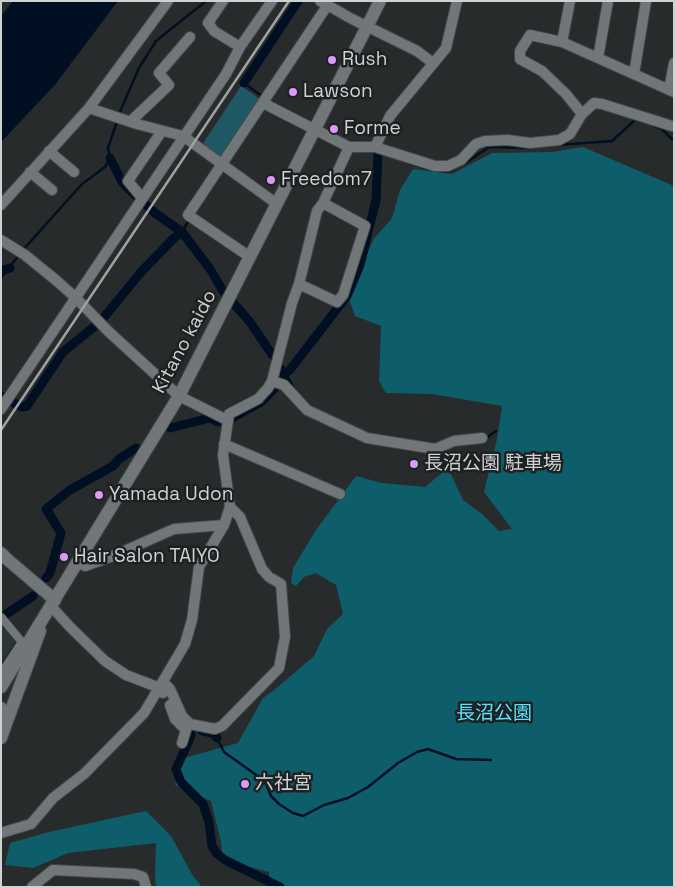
<!DOCTYPE html>
<meta charset="utf-8">
<style>
body{margin:0}
#map{position:relative;width:675px;height:888px;overflow:hidden;background:#272b2c;font-family:"Space Grotesk",sans-serif}
canvas{display:block}
.frame{position:absolute;inset:0;border:2px solid #cfd2d2;pointer-events:none}
</style>
<div id="map">
<canvas width="675" height="888"></canvas>
<div class="frame"></div>
</div>
<script>
const context = document.querySelector('canvas').getContext('2d');
context.lineJoin = 'round';
function fillPath(path, color) { context.fillStyle = color; context.fill(path, 'evenodd'); }
const poly = rows => new Path2D(rows.map(r => 'M' + r).join(''));
function stroke(path, color, width, dash) { context.strokeStyle = color; context.lineWidth = width; context.lineCap = dash ? 'butt' : 'round'; context.setLineDash(dash || []); context.stroke(path); }
function drawText(font, color, halo, rows, align = 'center') {
  context.font = font + ' "Space Grotesk","Noto Sans JP",sans-serif'; context.lineWidth = 5; context.setLineDash([]); context.textBaseline = 'middle'; context.strokeStyle = halo; context.fillStyle = color; for (const [text, x, y, turn = 0] of rows) {
    context.save(); context.translate(x, y); context.rotate((+turn || 0) * Math.PI / 180); context.textAlign = isNaN(turn) ? turn : align; if (halo) context.strokeText(text, 0, 0); context.fillText(text, 0, 0); context.restore();
  }
}
fillPath(poly([
 [1,621,16,639,1,663]
]), '#2a3538');
fillPath(poly([
 [241,86,260,99,221,158,202,145]
]), '#1f5965');
fillPath(poly([
 [583,147,674,186,674,887,270,887,269,872,223,860,221,842,211,801,175,785,184,758,238,743,263,698,273,691,314,656,327,629,343,614,336,585,316,573,304,577,296,586,291,583,293,568,316,530,356,476,382,483,425,487,448,468,463,500,482,514,499,531,512,529,484,492,497,439,502,406,432,394,386,393,379,381,381,326,355,316,349,299,373,240,392,218,400,190,413,169,452,174,492,153,552,152],
 [146,811,171,836,193,876,202,887,156,887,155,879,156,843,68,853,33,868,5,865,10,843,49,832]
]), '#0e5d6b');
fillPath(poly([
 [13,1,118,1,54,86,1,142,1,16]
]), '#010f23');
stroke(poly([
 [244,83,263,97],
 [119,114,139,68,156,41,206,1],
 [653,125,662,129,672,139],
 [558,145,612,141,635,120,641,121],
 [409,163,432,170],
 [445,171,450,171,464,164,489,147,530,148],
 [182,232,189,220],
 [22,251,82,184,105,167,110,158,108,148,118,119],
 [1,278,19,255],
 [485,439,496,431],
 [459,445,470,444],
 [217,738,224,752,259,777,266,784,271,796,279,804,293,813,303,816,324,805,348,798,368,787,398,763,417,752,428,749,456,759,491,760]
]), '#010f23', 2.5);
stroke(poly([
 [244,83,298,1],
 [110,158,122,182,134,194,155,213,182,232,210,269,223,291,250,322,273,356],
 [1,271,10,268],
 [280,368,289,386],
 [289,371,347,296,360,265,376,200,378,153],
 [1,396,22,407,27,406,63,352,101,321,141,272,174,238,182,232],
 [232,418,261,402,274,389],
 [170,428,210,418,218,422],
 [46,578,50,573,61,533,46,509,70,490,113,466,119,459,136,448],
 [5,615,33,596],
 [191,729,191,736,176,769,181,782,203,804,209,822,212,846,217,854,225,860,280,887],
 [202,731,213,733,217,738]
]), '#010f23', 9);
const pedestrian = poly([
 [1,617,22,642,1,674]
]);
const minor = poly([
 [223,1,208,23,214,31,240,47],
 [320,1,352,19,417,51,433,63],
 [562,42,570,1],
 [598,58,608,1],
 [634,74,646,1],
 [669,90,674,63],
 [263,103,349,147,375,147,435,166,448,166,461,160,476,144,485,141,508,140,530,143,559,140,570,134,582,114],
 [89,108,137,124,183,136,277,204],
 [131,121,169,85,159,73,190,37],
 [672,126,602,104,594,103,582,114,566,94,542,71,520,59,520,51,530,35,562,42,674,92],
 [375,147,390,116,446,48,457,1],
 [49,151,74,172],
 [30,172,52,190],
 [142,198,128,181,162,131],
 [1,205,89,108,168,1],
 [1,240,25,255,57,281,76,298,108,331,179,396,227,420],
 [250,257,188,215,327,6],
 [299,284,337,302,343,295,365,226,323,203],
 [272,381,284,385,307,410,367,438,435,449,454,441,482,438],
 [1,409,226,74,240,47,272,1],
 [224,444,340,494],
 [78,563,85,566,113,556,174,529,224,525],
 [51,606,70,627,105,661,126,675,160,688,163,693],
 [163,682,170,689,182,716,190,724,215,729,222,726,279,668,285,637,281,584,269,577,262,569,240,517,230,507],
 [170,705,175,719,186,730,182,743],
 [1,833,31,824,53,798,84,774,144,713,185,644,192,620,199,567,224,525,230,507,223,455,229,414,258,399,268,388,272,381,292,303,299,284,317,211,323,203,349,147],
 [32,887,53,870,134,874,143,877,146,887]
]);
const tertiary = poly([
 [1,553,8,560,55,600],
 [1,708,6,724,1,738],
 [6,724,40,631]
]);
const secondary = poly([
 [1,687,179,396,380,1]
]);
stroke(pedestrian, '#454849', 9);
stroke(minor, '#454849', 12);
stroke(tertiary, '#454849', 14);
stroke(secondary, '#454849', 14);
stroke(pedestrian, '#717678', 8);
stroke(minor, '#717678', 10);
stroke(tertiary, '#717678', 12);
stroke(secondary, '#717678', 12);
stroke(poly([
 [1,430,289,1]
]), '#9fa2a3', 2.5);
for (const [x, y, r, color] of [
 [332,60,5,"#da9af6"],
 [293,92,5,"#da9af6"],
 [334,129,5,"#da9af6"],
 [271,180,5,"#da9af6"],
 [414,464,5,"#da9af6"],
 [99,495,5,"#da9af6"],
 [64,557,5,"#da9af6"],
 [245,784,5,"#da9af6"]
]) { const dot = new Path2D(); dot.arc(x, y, r, 0, 2 * Math.PI); context.fillStyle = color; context.fill(dot); stroke(dot, '#1d2122', 2); }
drawText('19px', '#cfd2d2', '#1d2122', [
 ["Rush",342,60],
 ["Lawson",303,92],
 ["Forme",344,129],
 ["Freedom7",281,180],
 ["長沼公園 駐車場",424,464],
 ["Yamada Udon",109,495],
 ["Hair Salon TAIYO",74,557],
 ["六社宮",255,784]
], 'left');
drawText('19px', '#cfd2d2', '#1d2122', [
 ["Kitano kaido",185,342,-62]
]);
drawText('19px', '#5ae1fc', '#1d2122', [
 ["長沼公園",494,714]
]);
</script>
